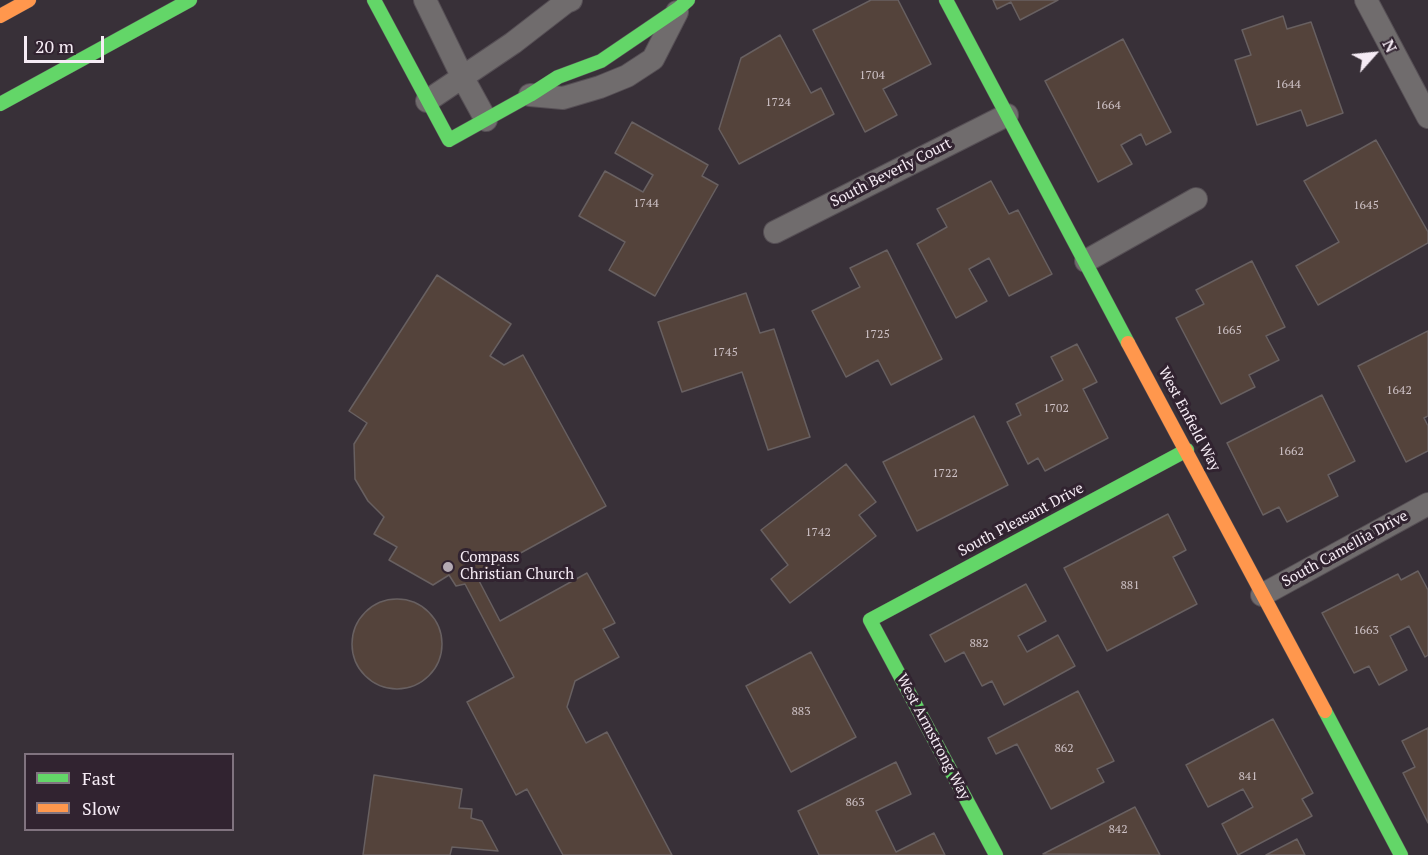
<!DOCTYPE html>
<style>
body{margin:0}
#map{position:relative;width:1428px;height:855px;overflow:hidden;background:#383038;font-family:"PT Serif",serif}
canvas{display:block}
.legend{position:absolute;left:24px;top:753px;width:210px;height:78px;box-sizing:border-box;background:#312330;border:2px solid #80737f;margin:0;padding:8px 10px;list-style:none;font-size:18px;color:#f6ecf5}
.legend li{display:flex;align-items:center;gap:12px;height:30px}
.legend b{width:30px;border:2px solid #80737f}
.north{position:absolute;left:1344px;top:24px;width:60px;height:60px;-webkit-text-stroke:4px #312330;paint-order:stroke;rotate:63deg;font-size:16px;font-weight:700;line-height:24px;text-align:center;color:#f6ecf5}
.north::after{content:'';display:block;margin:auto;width:21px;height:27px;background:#f6ecf5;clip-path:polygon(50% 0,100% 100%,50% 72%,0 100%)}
.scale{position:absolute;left:24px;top:36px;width:80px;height:27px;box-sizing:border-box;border:3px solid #f6ecf5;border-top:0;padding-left:8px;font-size:18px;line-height:21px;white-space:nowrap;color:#f6ecf5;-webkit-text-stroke:4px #312330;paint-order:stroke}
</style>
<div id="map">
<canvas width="1428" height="855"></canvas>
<ul class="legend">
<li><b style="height:8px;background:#63d668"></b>Fast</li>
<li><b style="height:8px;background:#ff974d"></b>Slow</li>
</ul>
<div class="north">N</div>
<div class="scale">20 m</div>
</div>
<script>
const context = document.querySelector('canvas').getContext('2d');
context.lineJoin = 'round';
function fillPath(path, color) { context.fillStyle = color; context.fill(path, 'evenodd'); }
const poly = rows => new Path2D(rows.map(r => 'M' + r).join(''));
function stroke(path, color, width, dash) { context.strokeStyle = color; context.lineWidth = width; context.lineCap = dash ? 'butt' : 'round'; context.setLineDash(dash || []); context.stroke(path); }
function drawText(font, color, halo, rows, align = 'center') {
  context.font = font + ' "PT Serif",serif'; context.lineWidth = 6; context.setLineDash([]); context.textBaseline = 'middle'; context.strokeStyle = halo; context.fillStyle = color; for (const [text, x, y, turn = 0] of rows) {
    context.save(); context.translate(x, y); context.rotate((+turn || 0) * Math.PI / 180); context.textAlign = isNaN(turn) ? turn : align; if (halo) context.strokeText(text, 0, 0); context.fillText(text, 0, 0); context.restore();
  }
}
const building = poly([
 [871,0,898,0,931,64,883,89,897,115,865,132,813,30,871,0],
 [993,0,1058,0,1020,20,1011,2,997,9,993,0],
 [1283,16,1287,29,1311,22,1343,113,1307,126,1301,110,1257,125,1235,60,1251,55,1242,30,1283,16],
 [780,35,811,93,821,88,834,114,739,164,719,129,741,58,780,35],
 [1123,39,1171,132,1146,145,1141,134,1121,145,1132,164,1098,182,1045,81,1123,39],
 [632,122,708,165,702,176,718,185,655,296,609,270,625,242,579,216,605,171,643,192,653,175,615,153,632,122],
 [1376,140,1428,232,1428,243,1318,305,1296,266,1339,242,1304,181,1376,140],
 [991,181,1009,214,1018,210,1052,274,1009,296,989,258,969,269,987,301,956,318,917,244,947,227,937,209,991,181],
 [887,250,942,359,891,385,878,360,846,377,812,311,860,287,850,268,887,250],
 [1252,261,1285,327,1266,336,1279,360,1249,375,1255,387,1221,404,1176,318,1204,304,1196,290,1252,261],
 [437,275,511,324,490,356,504,365,523,355,606,506,477,577,500,621,587,573,615,623,603,629,619,657,575,681,567,707,586,743,607,732,672,855,563,855,527,789,516,795,467,702,514,677,465,584,456,586,449,575,433,585,389,560,397,547,374,534,384,517,368,501,355,479,354,444,367,423,349,411,437,275],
 [746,293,760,333,774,329,810,437,768,450,742,372,682,392,658,322,746,293],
 [1428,331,1428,416,1424,418,1428,426,1428,451,1406,462,1358,366,1428,331],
 [1077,344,1097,382,1083,389,1108,438,1045,471,1038,458,1028,464,1007,422,1021,415,1016,404,1063,380,1051,357,1077,344],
 [1322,395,1355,461,1328,475,1338,496,1287,522,1279,507,1263,515,1227,443,1322,395],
 [974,416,1008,485,917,531,883,462,974,416],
 [846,464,876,502,859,515,876,536,790,603,771,579,788,565,761,530,846,464],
 [1168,514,1186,550,1173,557,1197,604,1107,651,1064,568,1168,514],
 [1418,571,1428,590,1428,655,1425,657,1409,626,1390,636,1407,670,1379,685,1369,666,1354,673,1322,613,1398,574,1401,580,1418,571],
 [1026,584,1046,621,1018,636,1027,652,1058,635,1075,666,1004,705,992,681,982,686,964,652,945,662,930,635,1026,584],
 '352 644a45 45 0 1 1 90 0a45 45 0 1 1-90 0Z',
 [811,652,856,737,791,772,746,686,811,652],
 [1078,691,1114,761,1097,769,1104,782,1051,809,1017,744,996,754,988,738,1078,691],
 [1273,719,1313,793,1302,799,1312,816,1238,855,1222,824,1253,807,1243,789,1208,807,1186,765,1273,719],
 [1428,728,1428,823,1403,773,1415,767,1402,741,1428,728],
 [896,762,911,794,876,811,896,852,934,833,945,855,819,855,798,811,896,762],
 [374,775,462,789,459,808,472,809,471,818,482,821,498,851,452,847,450,855,363,855,374,775],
 [1135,807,1160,855,1043,854,1135,807],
 [1297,839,1305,855,1266,855,1297,839]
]);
fillPath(building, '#54433b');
stroke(building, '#686061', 1.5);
const street = poly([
 [425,0,463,78,486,120],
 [1366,0,1428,117],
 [530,95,563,98,600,87,627,76,653,59,677,12],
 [427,101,513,43,566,2,571,0],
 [775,232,1007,115],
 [1086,261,1196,199],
 [1262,595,1428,504]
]);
const fast = poly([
 [374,0,449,140,530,95,558,77,601,61,679,8,688,0],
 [946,0,1128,343],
 [0,104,190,0],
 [1325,711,1401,855],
 [996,855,870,620,1187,450]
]);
const slow = poly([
 [0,16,29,0],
 [1128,343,1325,711]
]);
stroke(street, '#564f55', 24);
stroke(fast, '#564f55', 15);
stroke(slow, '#564f55', 15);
stroke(street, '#706c6d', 22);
stroke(fast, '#63d668', 14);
stroke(slow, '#ff974d', 14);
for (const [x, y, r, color] of [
 [448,567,6,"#b4aab3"]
]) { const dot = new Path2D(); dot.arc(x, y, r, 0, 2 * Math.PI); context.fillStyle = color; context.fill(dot); stroke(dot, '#312330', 2); }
drawText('12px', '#cec2c6', null, [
 ["1704",872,76],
 ["1644",1288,85],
 ["1724",778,103],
 ["1664",1108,106],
 ["1744",646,204],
 ["1645",1366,206],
 ["1665",1229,331],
 ["1725",877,335],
 ["1745",725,353],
 ["1642",1399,391],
 ["1702",1056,409],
 ["1662",1291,452],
 ["1722",945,474],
 ["1742",818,533],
 ["881",1130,586],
 ["1663",1366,631],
 ["882",979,644],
 ["883",801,712],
 ["862",1064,749],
 ["841",1248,777],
 ["863",855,803],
 ["842",1118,830]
]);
drawText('15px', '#f6ecf5', '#312330', [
 ["South Beverly Court",891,173,-27],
 ["West Enfield Way",1189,419,62],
 ["South Pleasant Drive",1021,520,-28],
 ["South Camellia Drive",1345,549,-29],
 ["West Armstrong Way",933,737,62]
]);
drawText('15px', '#f6ecf5', '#312330', [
 ["Compass",460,558],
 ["Christian Church",460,575]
], 'left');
</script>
